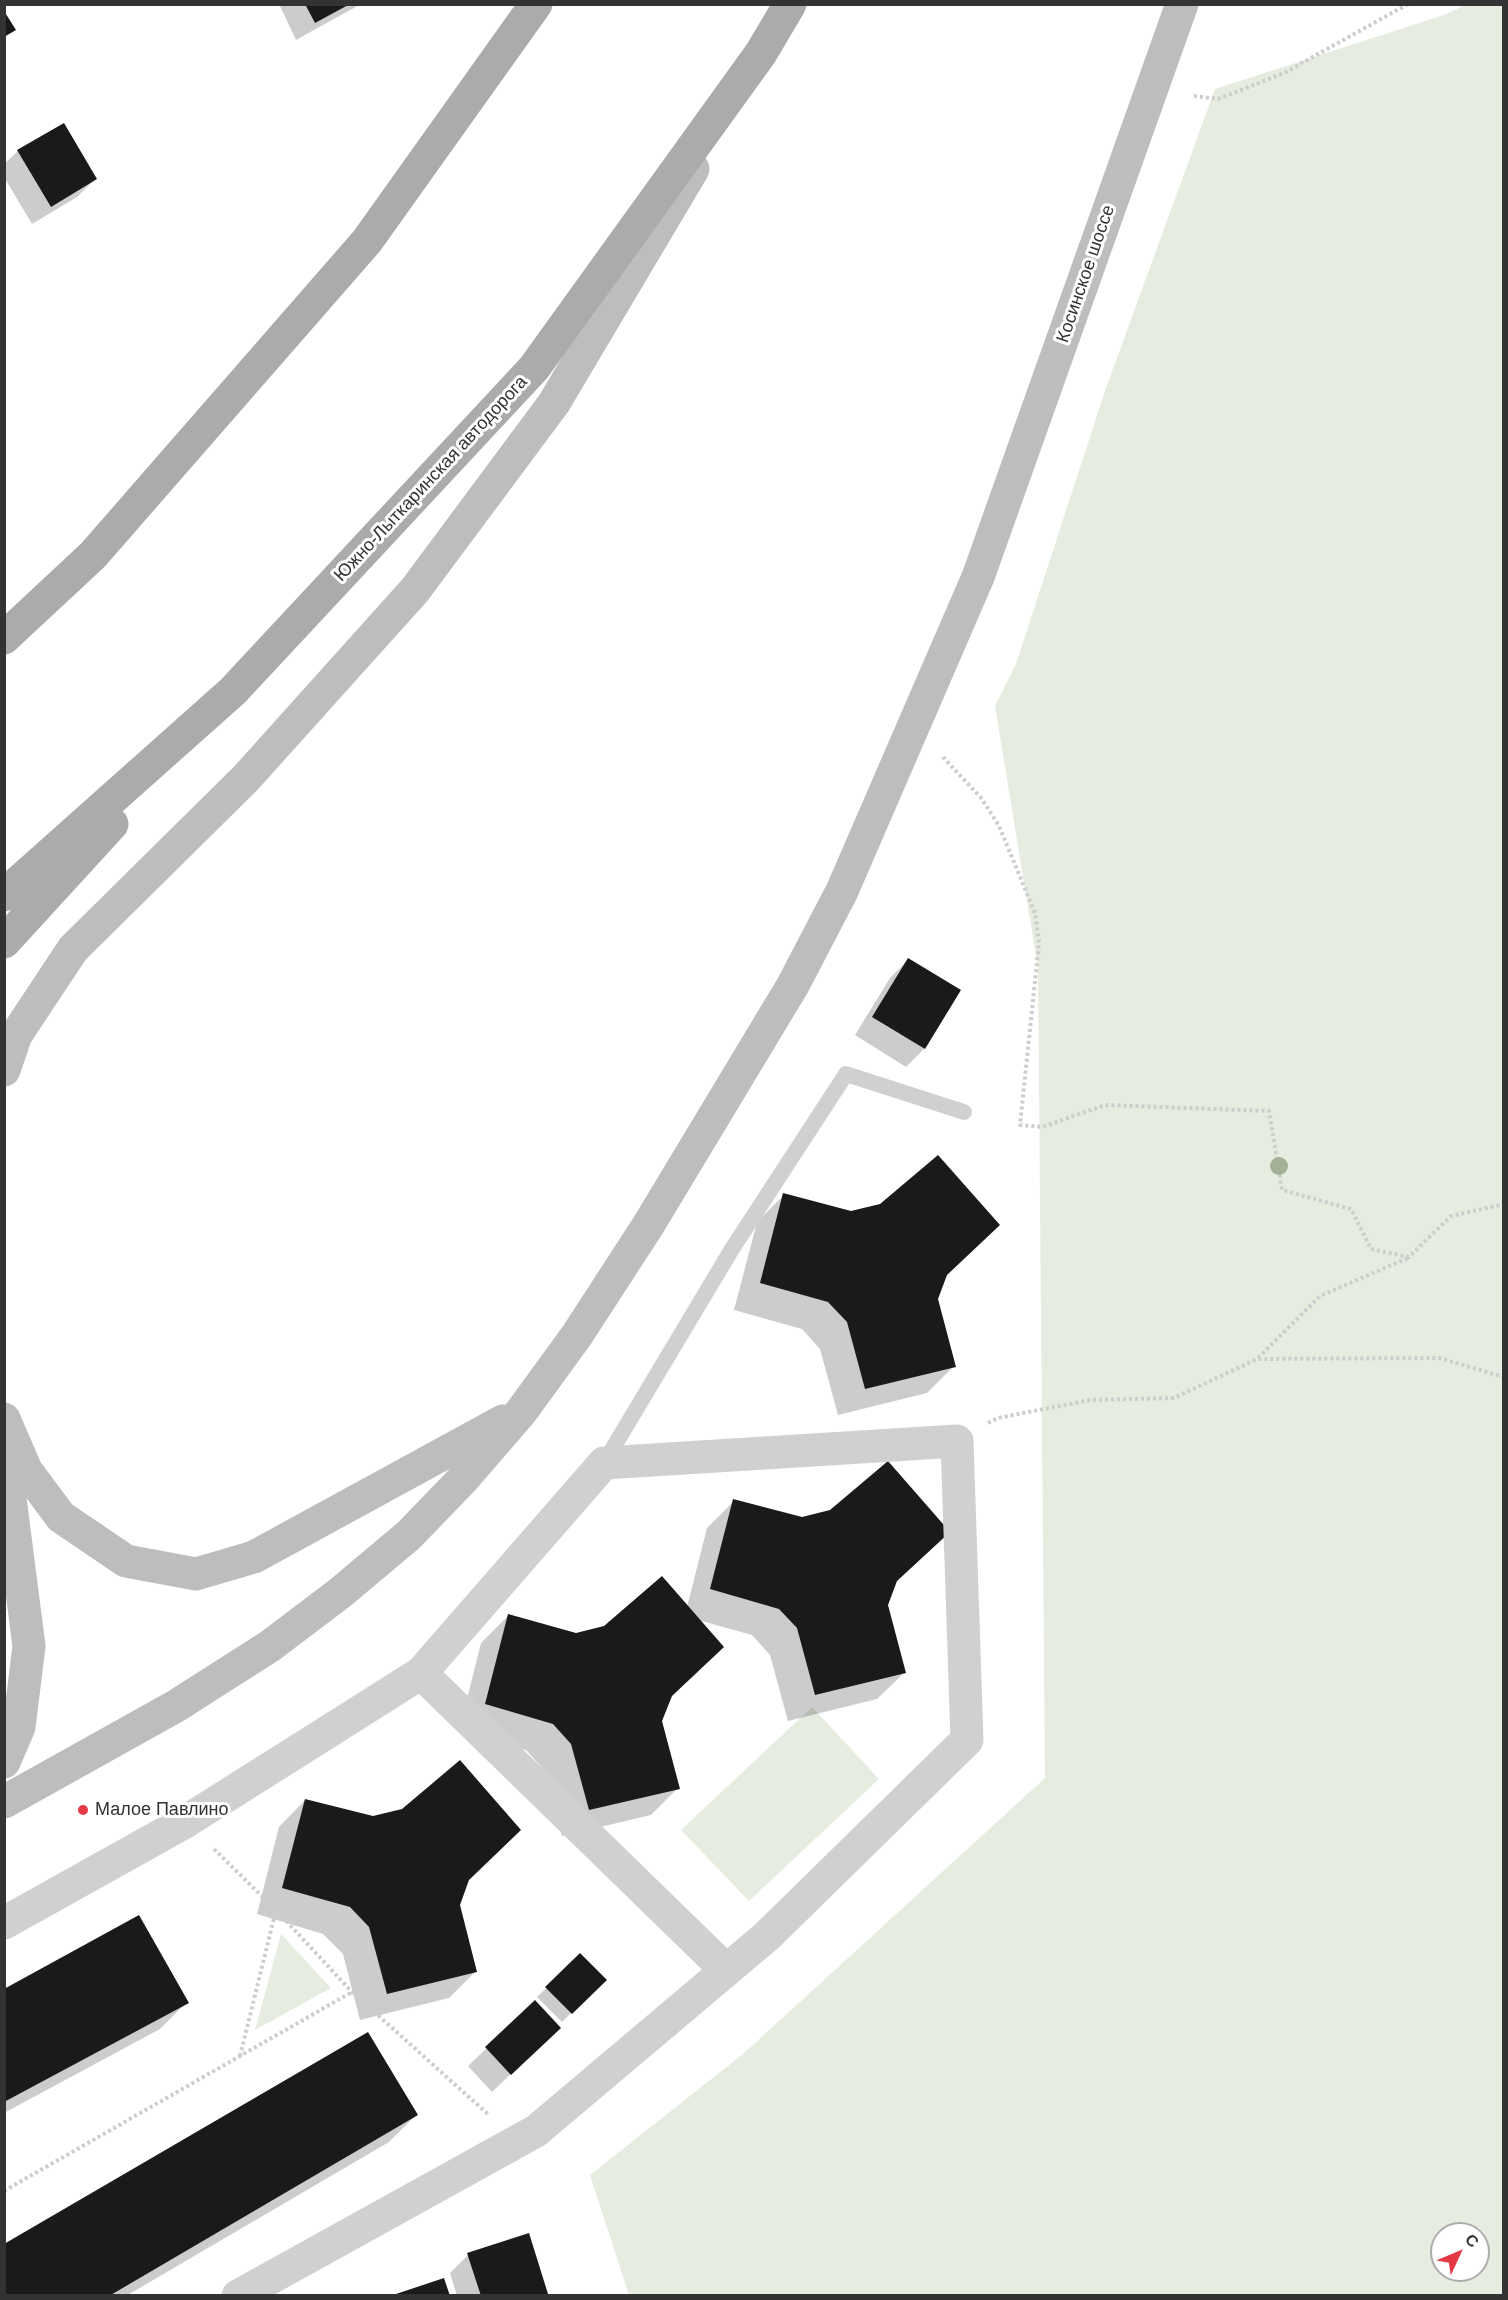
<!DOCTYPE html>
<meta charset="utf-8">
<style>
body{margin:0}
#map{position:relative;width:1508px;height:2300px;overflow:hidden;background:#fff;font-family:Arial,sans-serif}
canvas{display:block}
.frame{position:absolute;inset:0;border:6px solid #333;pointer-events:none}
.north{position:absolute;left:1430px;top:2222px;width:60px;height:60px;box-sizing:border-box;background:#fff;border:2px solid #adadad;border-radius:50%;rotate:46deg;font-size:16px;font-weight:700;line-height:24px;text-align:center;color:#333}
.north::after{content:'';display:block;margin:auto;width:21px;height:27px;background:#e63946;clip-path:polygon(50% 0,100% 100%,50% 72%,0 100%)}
</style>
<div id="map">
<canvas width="1508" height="2300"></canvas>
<div class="frame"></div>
<div class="north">С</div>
</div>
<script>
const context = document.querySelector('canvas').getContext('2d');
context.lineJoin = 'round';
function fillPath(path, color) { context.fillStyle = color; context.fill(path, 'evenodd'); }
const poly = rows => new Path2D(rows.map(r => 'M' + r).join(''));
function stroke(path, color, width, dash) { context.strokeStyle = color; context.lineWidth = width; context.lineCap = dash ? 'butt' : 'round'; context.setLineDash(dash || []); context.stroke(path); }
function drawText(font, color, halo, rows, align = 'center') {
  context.font = font + ' Arial,sans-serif'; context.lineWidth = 6; context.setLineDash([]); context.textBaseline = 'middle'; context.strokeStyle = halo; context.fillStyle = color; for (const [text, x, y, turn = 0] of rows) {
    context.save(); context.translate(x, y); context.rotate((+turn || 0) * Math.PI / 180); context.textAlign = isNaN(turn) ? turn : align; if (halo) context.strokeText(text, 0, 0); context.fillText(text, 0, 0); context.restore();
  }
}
fillPath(poly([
 [1465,5,1504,5,1503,2295,629,2295,590,2175,743,2054,1045,1778,1038,968,995,706,1016,664,1105,391,1215,89,1447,14],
 [1442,2234,1478,2234,1478,2270,1442,2270],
 [812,1707,879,1779,749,1901,681,1830],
 [281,1934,331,1988,255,2030]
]), '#e6ecdf');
fillPath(poly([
 [279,4,361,4,296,40],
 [18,151,95,179,77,197,32,224,4,177,4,164],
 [908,960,959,991,924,1049,906,1067,855,1035,890,978],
 [784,1195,945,1276,936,1299,954,1366,927,1393,838,1415,820,1349,802,1329,734,1310,757,1222],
 [734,1501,895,1583,886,1605,904,1673,877,1699,788,1721,770,1655,752,1635,698,1620,660,1721,678,1788,651,1815,562,1836,545,1771,526,1750,459,1731,481,1643,508,1616,576,1634,687,1607,707,1528],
 [305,1800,467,1881,458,1904,476,1971,449,1998,360,2020,343,1954,323,1934,257,1914,279,1827],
 [580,1955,604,1980,562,2022,537,1997],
 [4,1992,187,2002,160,2029,4,2113],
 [535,2002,540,2046,492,2092,468,2066],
 [416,2115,389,2142,126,2296,4,2296],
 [468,2255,547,2293,545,2296,457,2296,450,2273]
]), '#0003');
fillPath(poly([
 [305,4,350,4,315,23],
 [4,11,16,30,4,37],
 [64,123,97,179,51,207,17,150],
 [908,958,961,990,925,1049,872,1017],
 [938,1155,1000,1225,947,1275,938,1299,956,1367,865,1389,847,1322,828,1302,760,1283,783,1193,851,1211,880,1204],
 [888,1461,950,1532,897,1581,888,1605,906,1673,815,1695,797,1628,779,1609,710,1589,733,1499,802,1517,830,1510],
 [662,1576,724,1647,672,1696,662,1721,680,1789,589,1810,571,1744,553,1724,485,1704,508,1614,576,1633,604,1626],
 [460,1760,521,1830,469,1880,460,1905,477,1972,387,1994,369,1927,350,1907,282,1888,305,1799,373,1816,402,1809],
 [139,1915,189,2003,4,2102,4,1989],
 [580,1953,607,1980,572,2014,545,1987],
 [535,2000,561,2028,511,2075,485,2047],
 [368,2032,418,2115,109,2296,4,2296,4,2244],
 [529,2233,548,2294,481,2296,467,2253],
 [444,2278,450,2296,393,2296,393,2295]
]), '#1a1a1a');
stroke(poly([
 [1194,96,1218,99,1284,73,1408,4],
 [943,757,982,799,999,826,1035,913,1039,943,1020,1125,1042,1127,1105,1105,1269,1111,1282,1190,1351,1209,1371,1249,1409,1257,1451,1216,1500,1205,1504,1202],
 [1258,1358,1320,1296,1408,1258],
 [988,1423,998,1418,1090,1400,1174,1398,1257,1359,1439,1358,1504,1377],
 [214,1849,276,1910,352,1992,489,2115],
 [240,2056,276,1910],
 [4,2191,352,1992]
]), '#cdcdcd', 4, [3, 3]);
stroke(poly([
 [604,1463,732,1249,846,1074,964,1112]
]), '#d0d0d0', 16);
stroke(poly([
 [421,1673,726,1970],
 [4,1923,185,1822,421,1673,604,1463,957,1441,967,1740,767,1936,536,2131,238,2296]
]), '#d0d0d0', 33);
stroke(poly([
 [4,1070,16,1035,73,949,246,778,415,590,554,403,693,169],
 [4,1419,26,1470,61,1517,126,1561,196,1574,254,1557,503,1421],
 [4,1452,29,1646,19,1727,4,1762],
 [4,1802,176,1706,270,1646,340,1593,409,1535,464,1478,521,1412,577,1335,649,1224,793,985,842,891,978,577,1182,4]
]), '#bdbdbd', 33);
stroke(poly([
 [4,638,93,555,367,241,536,4],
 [4,895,233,691,534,368,761,53,790,4],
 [4,942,112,824]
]), '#ababab', 33);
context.fillStyle = '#a2b095';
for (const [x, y] of [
 [1279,1166]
]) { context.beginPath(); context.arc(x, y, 9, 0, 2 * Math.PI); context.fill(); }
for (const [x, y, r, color] of [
 [83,1810,6,"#e63946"]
]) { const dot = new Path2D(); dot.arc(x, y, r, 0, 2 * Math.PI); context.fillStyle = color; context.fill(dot); stroke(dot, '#fff', 2); }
drawText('18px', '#333', '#fff', [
 ["Косинское шоссе",1086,274,-71],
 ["Южно-Лыткаринская автодорога",431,479,-47]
]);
drawText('18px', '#333', '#fff', [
 ["Малое Павлино",95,1810]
], 'left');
</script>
